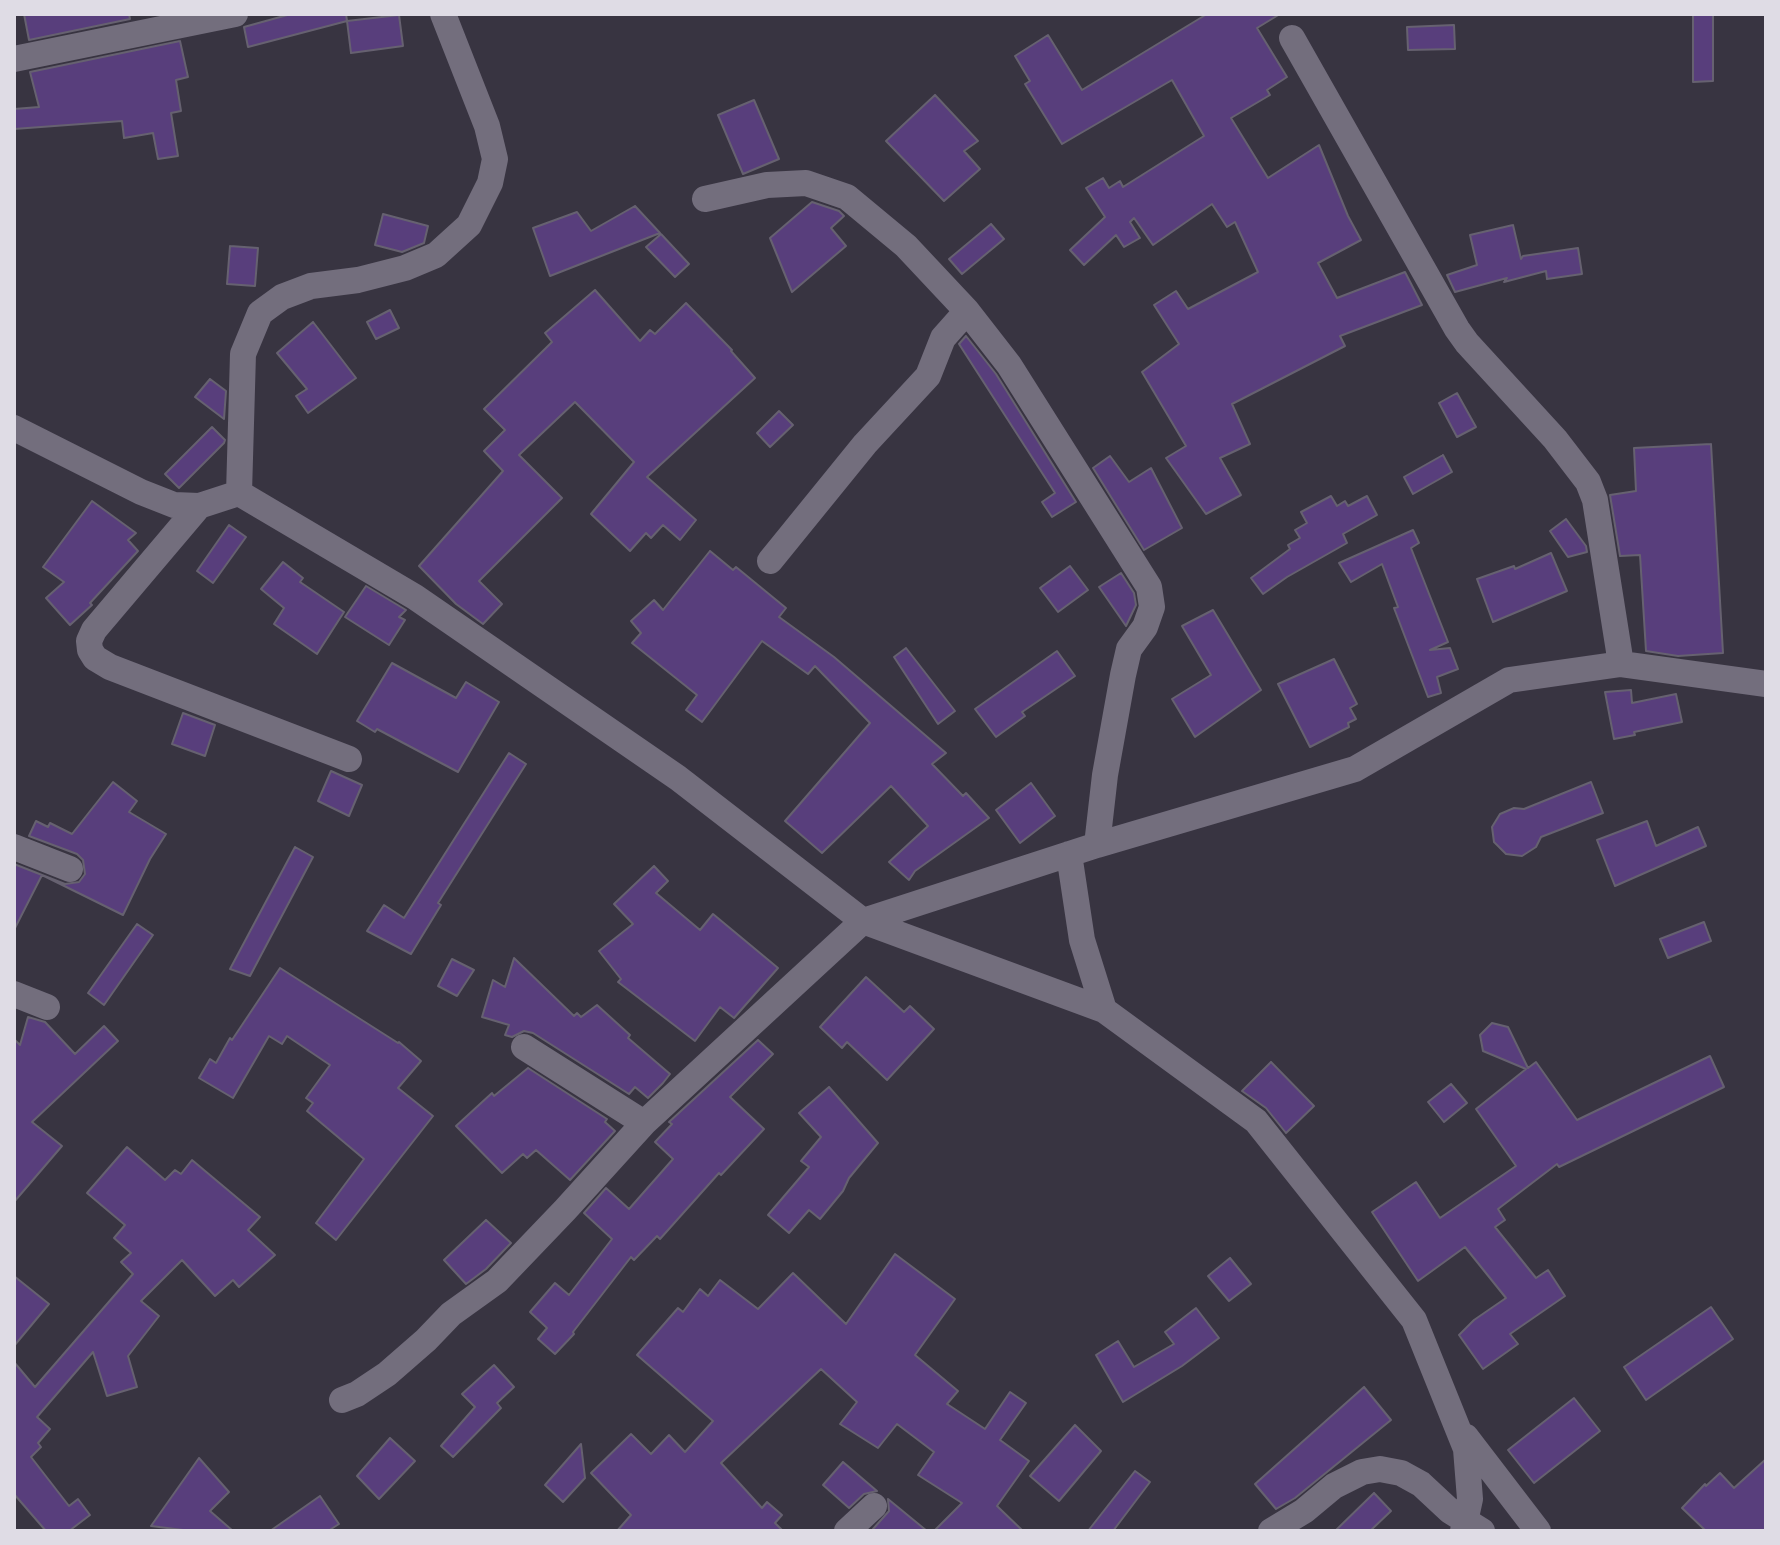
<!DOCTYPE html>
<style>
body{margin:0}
#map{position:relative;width:1780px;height:1545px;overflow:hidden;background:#383441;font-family:"Fira Sans",sans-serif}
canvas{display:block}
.frame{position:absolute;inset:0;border:16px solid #dfdce5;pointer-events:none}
</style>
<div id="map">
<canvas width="1780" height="1545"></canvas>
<div class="frame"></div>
</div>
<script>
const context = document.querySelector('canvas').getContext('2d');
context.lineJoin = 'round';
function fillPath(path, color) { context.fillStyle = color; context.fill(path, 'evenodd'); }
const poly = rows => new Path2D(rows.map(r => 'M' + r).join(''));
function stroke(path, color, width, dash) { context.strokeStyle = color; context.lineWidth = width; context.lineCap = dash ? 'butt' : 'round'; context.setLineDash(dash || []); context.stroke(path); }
const building = poly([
 [24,14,129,14,130,19,29,40,24,14],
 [291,14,346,14,347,21,248,47,244,27,291,14],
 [1207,14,1280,14,1257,28,1287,77,1267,90,1270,95,1231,118,1268,178,1319,145,1348,216,1361,240,1318,263,1337,298,1405,272,1422,305,1340,336,1345,346,1232,404,1250,444,1220,458,1241,495,1206,514,1166,458,1186,446,1142,372,1179,344,1154,305,1176,291,1188,309,1258,272,1235,222,1227,227,1212,204,1153,245,1134,218,1130,222,1140,238,1124,247,1116,235,1084,265,1070,250,1105,217,1086,188,1103,178,1109,188,1120,181,1123,187,1204,136,1172,80,1062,144,1025,84,1030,81,1015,56,1048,35,1082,90,1207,14],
 [1693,14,1713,14,1713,81,1693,82,1693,14],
 [399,15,403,46,351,53,347,21,399,15],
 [1454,25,1455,49,1408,50,1407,27,1454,25],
 [180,41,188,77,176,80,181,111,171,113,178,156,158,159,153,133,124,138,122,121,14,129,14,109,39,107,30,72,180,41],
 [935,95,978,141,964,151,980,169,944,201,886,141,935,95],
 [754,100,779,159,743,174,718,115,754,100],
 [812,202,839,211,844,216,831,228,846,246,792,292,770,238,812,202],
 [635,206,660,233,550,276,533,228,577,212,591,231,635,206],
 [383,214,428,226,424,243,402,252,375,245,383,214],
 [991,224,1004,239,962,274,949,259,991,224],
 [1513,225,1521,259,1523,256,1578,248,1582,274,1547,279,1546,271,1504,282,1507,278,1455,292,1447,275,1477,265,1470,235,1513,225],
 [661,234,689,264,675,277,646,247,661,234],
 [230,246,258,248,255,286,227,284,230,246],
 [595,290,640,341,650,330,655,334,686,303,732,350,731,351,755,378,647,477,696,520,680,540,663,525,651,538,646,533,630,551,591,514,634,462,575,402,519,455,562,498,479,581,502,604,483,624,456,604,419,566,503,471,484,451,505,430,484,409,552,342,545,333,595,290],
 [390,310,399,328,376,339,367,322,390,310],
 [313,322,356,378,308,413,296,396,307,389,277,353,313,322],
 [966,336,996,374,1076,502,1052,517,1042,502,1055,493,959,344,966,336],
 [210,379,226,391,224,419,195,397,210,379],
 [1457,393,1476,427,1457,437,1439,403,1457,393],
 [779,411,793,425,770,447,757,433,779,411],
 [212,427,225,440,224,443,179,488,165,474,212,427],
 [1711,444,1723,653,1678,656,1646,651,1640,555,1620,556,1610,495,1636,491,1634,448,1711,444],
 [1443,455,1452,472,1413,494,1404,477,1443,455],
 [1110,456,1129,482,1151,468,1182,528,1144,550,1093,468,1110,456],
 [1331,496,1337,506,1345,501,1348,506,1367,496,1377,515,1343,534,1347,543,1287,577,1263,594,1251,578,1290,549,1288,545,1300,538,1295,530,1307,523,1301,512,1331,496],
 [92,501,136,533,128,540,138,551,90,603,92,605,70,625,46,598,64,582,43,567,92,501],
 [1566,519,1586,546,1587,552,1568,557,1550,531,1566,519],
 [229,525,246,537,213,583,197,571,229,525],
 [1413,530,1419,543,1411,548,1448,642,1430,650,1450,648,1458,669,1437,677,1441,693,1428,697,1394,608,1398,607,1382,564,1351,582,1339,563,1413,530],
 [710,551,733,570,736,567,786,608,779,617,834,657,946,753,932,764,963,796,966,793,989,818,915,871,909,880,889,862,928,826,891,786,822,853,785,821,870,723,815,666,808,674,762,641,702,722,686,710,697,695,632,643,641,633,631,621,654,600,663,610,710,551],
 [1551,553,1567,591,1493,622,1477,579,1514,566,1515,569,1551,553],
 [283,562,303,578,300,582,344,612,317,654,274,624,284,608,261,589,283,562],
 [1070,566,1088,590,1058,612,1040,588,1070,566],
 [1121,573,1134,593,1136,605,1126,626,1099,587,1121,573],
 [366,586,406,610,399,617,405,620,389,645,345,617,366,586],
 [1213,610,1261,690,1195,737,1172,699,1211,675,1182,626,1213,610],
 [906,648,955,711,938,724,894,657,906,648],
 [1057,651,1075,676,1022,712,1025,716,996,737,975,709,1057,651],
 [1334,659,1357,704,1350,708,1356,719,1348,723,1349,727,1310,747,1278,684,1334,659],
 [392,663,456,698,466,682,499,702,458,772,377,729,375,732,357,721,392,663],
 [1631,690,1632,703,1676,694,1682,722,1634,732,1635,735,1614,739,1605,692,1631,690],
 [183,713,215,725,205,756,172,744,183,713],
 [509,753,526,764,438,903,441,905,411,954,367,931,384,905,404,918,509,753],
 [331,771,362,785,349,816,318,801,331,771],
 [113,782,137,801,129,812,166,834,150,859,123,915,42,875,14,930,14,864,65,884,79,882,85,874,83,860,77,854,29,836,36,821,48,827,50,823,72,834,113,782],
 [1591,782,1603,813,1541,837,1536,847,1522,856,1506,854,1494,842,1492,827,1500,814,1514,808,1524,809,1591,782],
 [1031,783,1055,816,1020,843,996,810,1031,783],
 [1647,821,1656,846,1698,827,1706,846,1615,886,1597,840,1647,821],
 [295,847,313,857,250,976,230,969,295,847],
 [654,866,668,881,656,893,700,930,713,914,778,968,734,1018,720,1007,695,1041,618,982,621,979,599,951,633,924,614,904,654,866],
 [1704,922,1711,941,1668,958,1660,939,1704,922],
 [137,924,153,935,104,1005,88,993,137,924],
 [514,958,574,1016,577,1013,581,1017,597,1005,630,1035,628,1038,670,1074,663,1083,648,1098,635,1087,629,1094,533,1033,524,1031,512,1037,505,1035,509,1025,482,1017,493,980,505,987,514,958],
 [452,959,474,970,457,996,438,986,452,959],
 [280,968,398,1043,399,1042,421,1061,398,1088,433,1116,336,1240,316,1223,364,1159,307,1111,313,1103,306,1098,330,1065,287,1036,282,1044,269,1036,233,1098,199,1078,210,1059,216,1063,230,1038,232,1040,280,968],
 [866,977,904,1012,910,1006,934,1029,887,1080,847,1042,842,1048,820,1027,866,977],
 [28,1017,45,1022,75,1054,104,1026,118,1041,32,1122,62,1146,14,1202,14,1039,20,1045,28,1017],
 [1492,1023,1508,1027,1528,1068,1536,1062,1577,1120,1710,1056,1724,1087,1559,1167,1557,1164,1498,1209,1505,1220,1495,1227,1536,1278,1548,1270,1565,1296,1510,1334,1518,1344,1483,1369,1459,1335,1474,1320,1506,1298,1465,1247,1418,1281,1372,1212,1416,1182,1440,1218,1516,1166,1476,1109,1526,1069,1483,1051,1480,1035,1492,1023],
 [758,1040,773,1054,730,1097,764,1129,721,1175,719,1173,660,1239,657,1236,634,1260,631,1257,573,1332,574,1334,555,1354,538,1339,547,1328,530,1312,555,1283,569,1295,612,1239,584,1213,606,1188,629,1209,673,1159,655,1142,672,1124,669,1122,758,1040],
 [1271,1062,1314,1106,1286,1133,1266,1108,1242,1091,1271,1062],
 [528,1068,607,1119,605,1122,615,1131,570,1180,536,1150,527,1158,523,1154,502,1173,456,1126,492,1093,494,1096,528,1068],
 [1451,1084,1467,1103,1444,1122,1428,1102,1451,1084],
 [829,1087,878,1143,849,1178,843,1191,820,1219,809,1210,789,1233,768,1215,809,1167,801,1161,821,1137,799,1113,829,1087],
 [127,1147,165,1180,175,1170,181,1174,192,1160,260,1217,248,1230,275,1255,239,1287,233,1280,215,1296,182,1260,141,1301,159,1316,128,1356,137,1387,107,1396,93,1352,37,1417,50,1429,38,1443,41,1447,31,1457,69,1506,78,1499,90,1515,69,1531,46,1531,14,1494,14,1362,35,1387,133,1274,121,1262,131,1253,114,1238,125,1225,87,1193,127,1147],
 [486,1220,511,1243,486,1269,466,1284,444,1260,486,1220],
 [895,1254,955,1299,915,1355,958,1391,947,1404,985,1429,1010,1392,1026,1403,1000,1440,1029,1461,997,1506,1023,1531,934,1531,962,1503,918,1475,934,1452,897,1424,878,1448,840,1424,857,1402,821,1369,721,1463,762,1508,767,1502,782,1515,775,1523,783,1531,617,1531,631,1515,591,1473,631,1434,651,1454,669,1435,685,1452,713,1421,637,1355,678,1308,683,1312,700,1289,708,1296,720,1280,758,1309,793,1273,846,1324,895,1254],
 [1230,1258,1251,1284,1229,1301,1208,1276,1230,1258],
 [14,1276,49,1304,14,1346,14,1276],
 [1711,1307,1733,1339,1646,1400,1624,1367,1711,1307],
 [1196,1308,1219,1338,1182,1366,1123,1402,1096,1355,1118,1341,1134,1367,1174,1344,1165,1332,1196,1308],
 [494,1365,514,1387,497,1403,501,1408,453,1457,441,1446,475,1407,462,1394,494,1365],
 [1364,1387,1391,1420,1295,1498,1276,1509,1255,1484,1364,1387],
 [1574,1398,1600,1431,1534,1483,1508,1450,1574,1398],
 [1075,1425,1101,1451,1059,1501,1030,1476,1075,1425],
 [390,1438,415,1461,379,1499,357,1476,390,1438],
 [581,1444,585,1478,563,1502,545,1485,581,1444],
 [199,1458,229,1492,210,1511,233,1531,191,1531,151,1526,199,1458],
 [1766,1459,1766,1531,1706,1531,1682,1508,1705,1484,1706,1486,1720,1473,1734,1488,1766,1459],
 [843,1462,877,1491,864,1494,849,1508,823,1485,843,1462],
 [1135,1471,1150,1482,1113,1531,1088,1531,1135,1471],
 [1374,1493,1391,1511,1370,1531,1335,1531,1374,1493],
 [320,1496,339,1524,328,1531,270,1531,320,1496],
 [888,1499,927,1531,875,1531,873,1529,889,1511,888,1499]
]);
fillPath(building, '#583e7c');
stroke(building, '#666170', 2);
stroke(poly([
 [1292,38,1457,329,1467,343,1555,439,1588,482,1595,500,1621,664],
 [14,59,235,14],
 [705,199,767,185,806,183,847,197,906,246,967,311,1009,365,1149,587,1152,607,1145,627,1129,649,1123,675,1105,775,1097,845],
 [14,428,141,492,174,505,199,506,239,493,415,597,678,778,863,921,1104,1010,1256,1121,1414,1320,1466,1449,1470,1499,1463,1531],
 [239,493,243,354,260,313,282,297,311,286,358,280,405,268,436,255,469,225,490,183,495,159,487,126,443,14],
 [199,506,94,630,89,641,90,650,95,658,110,667,349,759],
 [770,561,865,444,928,376,943,338,967,311],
 [14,847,70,869],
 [1069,854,1082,940,1104,1010],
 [14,994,47,1007],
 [524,1047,644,1123],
 [342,1400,357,1394,387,1374,426,1340,451,1314,497,1281,565,1210,644,1123,863,921,1097,845,1355,769,1509,680,1621,664,1766,684],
 [1466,1437,1538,1531],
 [847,1531,874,1506],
 [1271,1531,1304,1511,1334,1486,1362,1472,1380,1469,1401,1473,1421,1484,1450,1511,1482,1531]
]), '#736e7d', 26);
</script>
